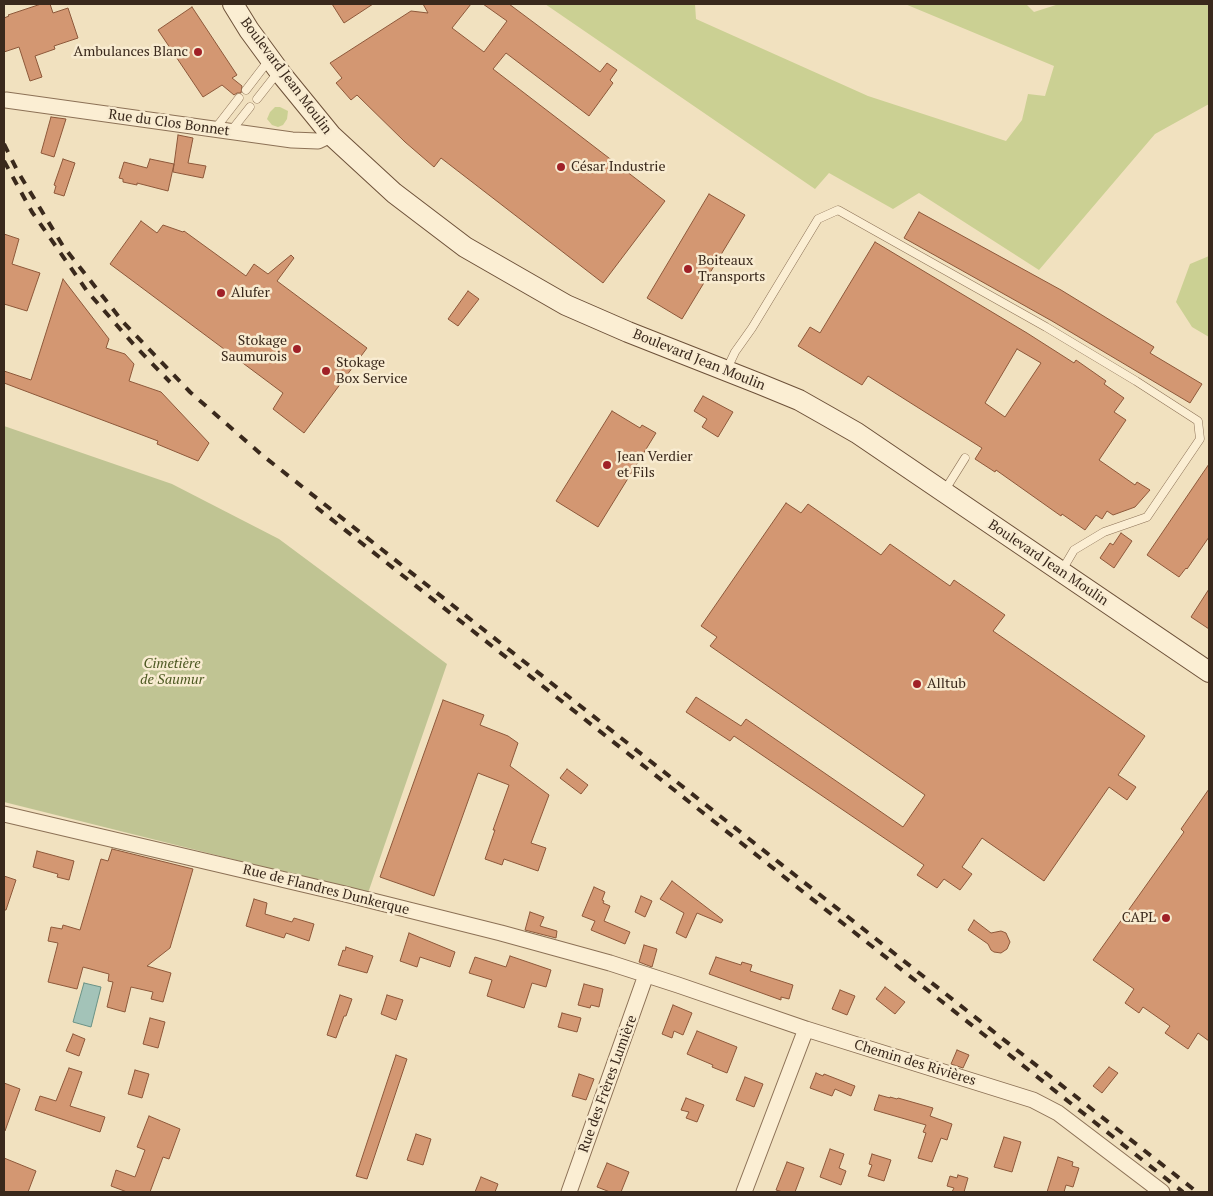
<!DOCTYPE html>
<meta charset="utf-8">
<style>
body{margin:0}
#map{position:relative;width:1213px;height:1196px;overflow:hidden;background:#f1e1bf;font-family:"PT Serif",serif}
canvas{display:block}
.frame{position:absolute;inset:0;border:5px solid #3a291c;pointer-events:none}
</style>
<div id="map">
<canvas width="1213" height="1196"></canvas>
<div class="frame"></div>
</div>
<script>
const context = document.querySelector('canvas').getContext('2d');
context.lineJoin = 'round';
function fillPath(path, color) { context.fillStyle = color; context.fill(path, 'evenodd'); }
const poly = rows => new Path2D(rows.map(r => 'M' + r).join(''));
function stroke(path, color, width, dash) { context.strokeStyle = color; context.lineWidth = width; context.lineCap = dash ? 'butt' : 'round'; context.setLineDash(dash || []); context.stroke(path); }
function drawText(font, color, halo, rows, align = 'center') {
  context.font = font + ' "PT Serif",serif'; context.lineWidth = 5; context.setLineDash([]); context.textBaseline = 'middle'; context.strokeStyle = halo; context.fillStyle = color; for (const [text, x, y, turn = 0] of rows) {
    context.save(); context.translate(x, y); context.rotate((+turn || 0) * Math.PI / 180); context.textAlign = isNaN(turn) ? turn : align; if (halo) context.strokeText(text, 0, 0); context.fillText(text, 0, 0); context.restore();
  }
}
fillPath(poly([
 [545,4,695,4,696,19,868,96,1006,141,1022,120,1028,94,1045,96,1054,66,905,4,1026,4,1034,12,1059,4,1209,4,1209,104,1155,134,1039,270,919,193,893,209,829,173,815,189],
 [275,107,280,107,288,111,287,119,283,125,278,127,272,125,267,119,270,112],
 [1209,256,1209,337,1192,327,1176,302,1190,264]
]), '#cbd093');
fillPath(poly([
 [4,426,172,484,279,539,447,664,368,893,4,802]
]), '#c0c493');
const water = poly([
 [84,983,101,987,91,1027,73,1022,84,983]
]);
fillPath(water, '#a3c3b8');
stroke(water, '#699286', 1);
const building = poly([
 [41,4,50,4,53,13,68,8,78,38,54,46,55,49,35,56,42,77,30,81,19,47,4,52,4,18,9,16,8,15,41,4],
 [332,4,373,4,344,23,332,4],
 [423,4,471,4,452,28,484,52,507,21,483,4,509,4,600,72,607,63,617,70,610,80,613,83,589,116,506,53,493,69,665,201,603,283,441,158,434,167,405,142,357,95,351,100,336,83,342,78,330,63,411,11,428,13,423,4],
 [192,7,237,75,232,78,242,86,241,93,237,93,234,95,222,85,203,97,158,30,192,7],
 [51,117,66,119,54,157,41,153,51,117],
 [178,135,193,138,188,163,206,166,203,178,173,172,178,135],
 [63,159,75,163,64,196,54,193,56,186,54,185,63,159],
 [150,159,174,164,168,191,137,183,137,185,123,182,123,179,119,178,124,162,147,168,150,159],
 [709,194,745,215,682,319,647,298,709,194],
 [919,212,1061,290,1154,347,1150,353,1202,384,1190,403,1052,321,904,238,919,212],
 [141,221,157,233,163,225,183,232,184,231,246,276,254,264,268,274,291,255,294,258,277,281,367,348,304,433,273,409,283,393,110,264,141,221],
 [4,234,19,239,12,264,40,273,27,311,4,304,4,234],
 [875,242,1027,333,1074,363,1076,360,1106,381,1104,384,1124,398,1114,412,1126,420,1099,460,1135,485,1137,482,1150,490,1135,507,1113,515,1107,511,1102,519,1096,515,1085,530,1062,514,1061,516,996,470,995,472,975,459,982,448,868,376,862,385,798,346,810,327,820,333,875,242],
 [1017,349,1041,363,1005,417,985,403,1017,349],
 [63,279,109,339,106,348,125,354,134,364,129,381,161,392,209,443,198,461,157,444,158,441,4,383,4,371,31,380,63,279],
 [468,291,479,299,458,326,448,319,468,291],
 [703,396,733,412,718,437,702,427,707,419,694,411,703,396],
 [612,411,640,428,642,425,656,433,598,527,556,501,612,411],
 [1209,464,1209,537,1187,569,1186,568,1179,577,1147,555,1209,464],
 [786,503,801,513,808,504,881,555,890,544,950,586,954,580,1005,615,993,631,1145,736,1118,775,1136,787,1127,800,1109,787,1044,881,982,838,962,867,972,874,960,890,944,879,937,888,917,875,924,865,734,736,730,741,686,712,696,697,741,726,746,719,903,827,925,795,710,646,717,637,701,626,786,503],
 [1121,533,1132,541,1114,568,1100,558,1110,543,1113,545,1121,533],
 [1209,589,1209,629,1191,617,1209,589],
 [443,700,484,715,480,725,508,736,518,743,510,766,549,795,531,843,546,848,538,871,504,859,502,865,485,859,495,830,493,830,509,785,478,773,434,896,380,877,443,700],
 [567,769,588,785,581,794,560,778,567,769],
 [1209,789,1209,1041,1198,1033,1188,1049,1165,1033,1170,1026,1143,1007,1139,1013,1125,1003,1134,989,1093,960,1184,832,1181,829,1209,789],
 [112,849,193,869,170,948,147,966,171,973,163,1002,151,999,153,992,131,987,125,1012,107,1007,113,982,108,981,109,974,83,967,77,989,48,982,58,943,48,941,51,927,62,929,63,925,80,930,101,859,108,861,112,849],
 [37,851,74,861,69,880,57,877,58,874,33,867,37,851],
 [4,876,16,880,6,910,4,910,4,876],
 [672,881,723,920,721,923,697,913,686,938,676,933,684,913,660,899,672,881],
 [594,887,605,892,602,900,604,901,603,903,610,906,604,921,630,932,625,944,591,930,595,921,582,916,594,887],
 [641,896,652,901,645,917,635,912,641,896],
 [254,899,267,903,265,914,292,922,294,918,314,924,309,941,286,933,284,938,246,926,254,899],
 [530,912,544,917,540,926,557,931,556,938,525,930,530,912],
 [974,920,991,933,1001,931,1006,933,1010,942,1007,949,1001,953,994,952,991,950,988,944,968,930,974,920],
 [409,933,455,952,450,967,420,957,417,967,400,961,409,933],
 [644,945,657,949,652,967,639,962,644,945],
 [346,947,373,956,367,973,338,965,343,950,345,951,346,947],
 [510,956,551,970,546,987,532,983,524,1008,487,996,492,980,469,973,475,957,506,967,510,956],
 [716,957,741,965,742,962,752,965,750,971,793,985,789,999,781,997,781,1000,709,974,716,957],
 [584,984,603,989,599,1007,591,1005,590,1008,578,1005,584,984],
 [885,987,905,1002,895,1014,876,999,885,987],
 [840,990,855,996,847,1015,832,1009,840,990],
 [340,995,352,999,346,1016,344,1016,336,1038,327,1035,340,995],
 [387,995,403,1000,396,1020,381,1014,387,995],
 [673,1005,692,1013,683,1035,674,1031,672,1038,662,1034,673,1005],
 [562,1013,581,1018,577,1032,558,1027,562,1013],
 [150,1018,165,1022,158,1048,143,1044,150,1018],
 [697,1031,737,1047,727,1073,712,1067,713,1065,687,1054,697,1031],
 [73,1034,85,1039,79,1056,66,1051,73,1034],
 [957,1050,969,1055,963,1068,951,1064,957,1050],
 [396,1055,407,1059,367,1179,356,1176,396,1055],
 [1109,1067,1118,1073,1102,1093,1093,1086,1109,1067],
 [69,1068,82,1072,70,1106,105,1117,100,1132,35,1110,40,1096,56,1101,69,1068],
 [135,1070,149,1074,142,1098,128,1094,135,1070],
 [816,1073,823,1076,824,1074,855,1086,851,1096,835,1089,832,1096,810,1088,816,1073],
 [579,1074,594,1079,586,1100,572,1096,579,1074],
 [745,1077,763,1084,754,1107,736,1100,745,1077],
 [4,1083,20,1089,5,1131,4,1131,4,1083],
 [879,1095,890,1098,890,1097,897,1099,898,1098,933,1108,930,1116,952,1124,947,1140,941,1138,932,1162,918,1158,926,1133,923,1132,926,1125,874,1110,879,1095],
 [686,1098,704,1105,697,1122,686,1118,689,1112,681,1110,686,1098],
 [149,1116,180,1129,169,1159,163,1157,150,1192,127,1192,111,1186,116,1170,135,1177,145,1150,137,1147,149,1116],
 [416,1134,431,1139,423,1165,407,1160,416,1134],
 [1004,1137,1021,1142,1012,1172,994,1167,1004,1137],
 [830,1149,844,1154,839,1168,846,1171,841,1185,820,1177,830,1149],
 [872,1154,891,1160,884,1181,868,1176,872,1165,869,1164,872,1154],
 [1058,1157,1073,1162,1072,1166,1079,1168,1073,1187,1066,1185,1064,1192,1047,1192,1058,1157],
 [4,1158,36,1171,28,1192,4,1192,4,1158],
 [787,1162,804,1168,795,1192,783,1192,776,1190,787,1162],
 [607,1163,629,1172,621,1192,610,1192,597,1187,607,1163],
 [958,1175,968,1178,964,1192,952,1192,954,1188,947,1186,950,1176,957,1178,958,1175],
 [481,1177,498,1184,495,1192,475,1192,481,1177]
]);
fillPath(building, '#d39772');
stroke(building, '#8d583a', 1);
const lane = poly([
 [246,90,269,60],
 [257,99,279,71],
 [215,129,239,98],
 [231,131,250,107],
 [726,371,735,352,752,328,818,219,838,210,1046,327,1136,381,1198,421,1200,439,1147,517,1104,532,1074,550,1061,572],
 [945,490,965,458]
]);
const street = poly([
 [6,100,292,140,318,141,331,135],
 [4,814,345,894,501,933,610,963,678,985,806,1029,1033,1100,1058,1113,1162,1192],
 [569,1192,646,975],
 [744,1192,806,1029]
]);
const secondary = poly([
 [233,4,249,30,282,75,331,135,394,193,465,247,566,305,628,332,760,384,799,400,829,417,857,433,1209,672]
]);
stroke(lane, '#8c7156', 9);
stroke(street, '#8c7156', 17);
stroke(secondary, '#6d5139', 22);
stroke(lane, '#fbeed3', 8);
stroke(street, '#fbeed3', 15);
stroke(secondary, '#fbeed3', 20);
stroke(poly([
 [4,144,18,172,63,246,123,322,190,392,262,455,1197,1192],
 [4,161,32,212,87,291,135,346,170,382],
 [316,507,1183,1192]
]), '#3a291c', 4, [9, 9]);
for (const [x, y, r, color] of [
 [198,52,5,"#a02127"],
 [561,167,5,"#a02127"],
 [688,269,5,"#a02127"],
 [221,293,5,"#a02127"],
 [297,349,5,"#a02127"],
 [326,371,5,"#a02127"],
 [607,465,5,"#a02127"],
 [917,684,5,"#a02127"],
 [1166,918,5,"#a02127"]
]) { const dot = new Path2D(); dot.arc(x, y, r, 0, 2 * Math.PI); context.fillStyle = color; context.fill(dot); stroke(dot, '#f8ebd0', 2); }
drawText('14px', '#3a291c', '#f8ebd0', [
 ["Ambulances Blanc",188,52,"right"],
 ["César Industrie",571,167],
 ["Boiteaux",698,261],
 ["Transports",698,277],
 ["Alufer",231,293],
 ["Stokage",287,341,"right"],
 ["Saumurois",287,357,"right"],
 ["Stokage",336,363],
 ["Box Service",336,379],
 ["Jean Verdier",617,457],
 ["et Fils",617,473],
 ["Alltub",927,684],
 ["CAPL",1156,918,"right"]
], 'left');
drawText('14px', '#3a291c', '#f8ebd0', [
 ["Boulevard Jean Moulin",286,76,53],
 ["Rue du Clos Bonnet",169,123,8],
 ["Boulevard Jean Moulin",699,360,22],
 ["Boulevard Jean Moulin",1048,563,34],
 ["Rue de Flandres Dunkerque",326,890,14],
 ["Chemin des Rivières",915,1063,17],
 ["Rue des Frères Lumière",608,1084,-70]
]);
drawText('italic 14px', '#4c5821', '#f8ebd0', [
 ["Cimetière",172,664],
 ["de Saumur",172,680]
]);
</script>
